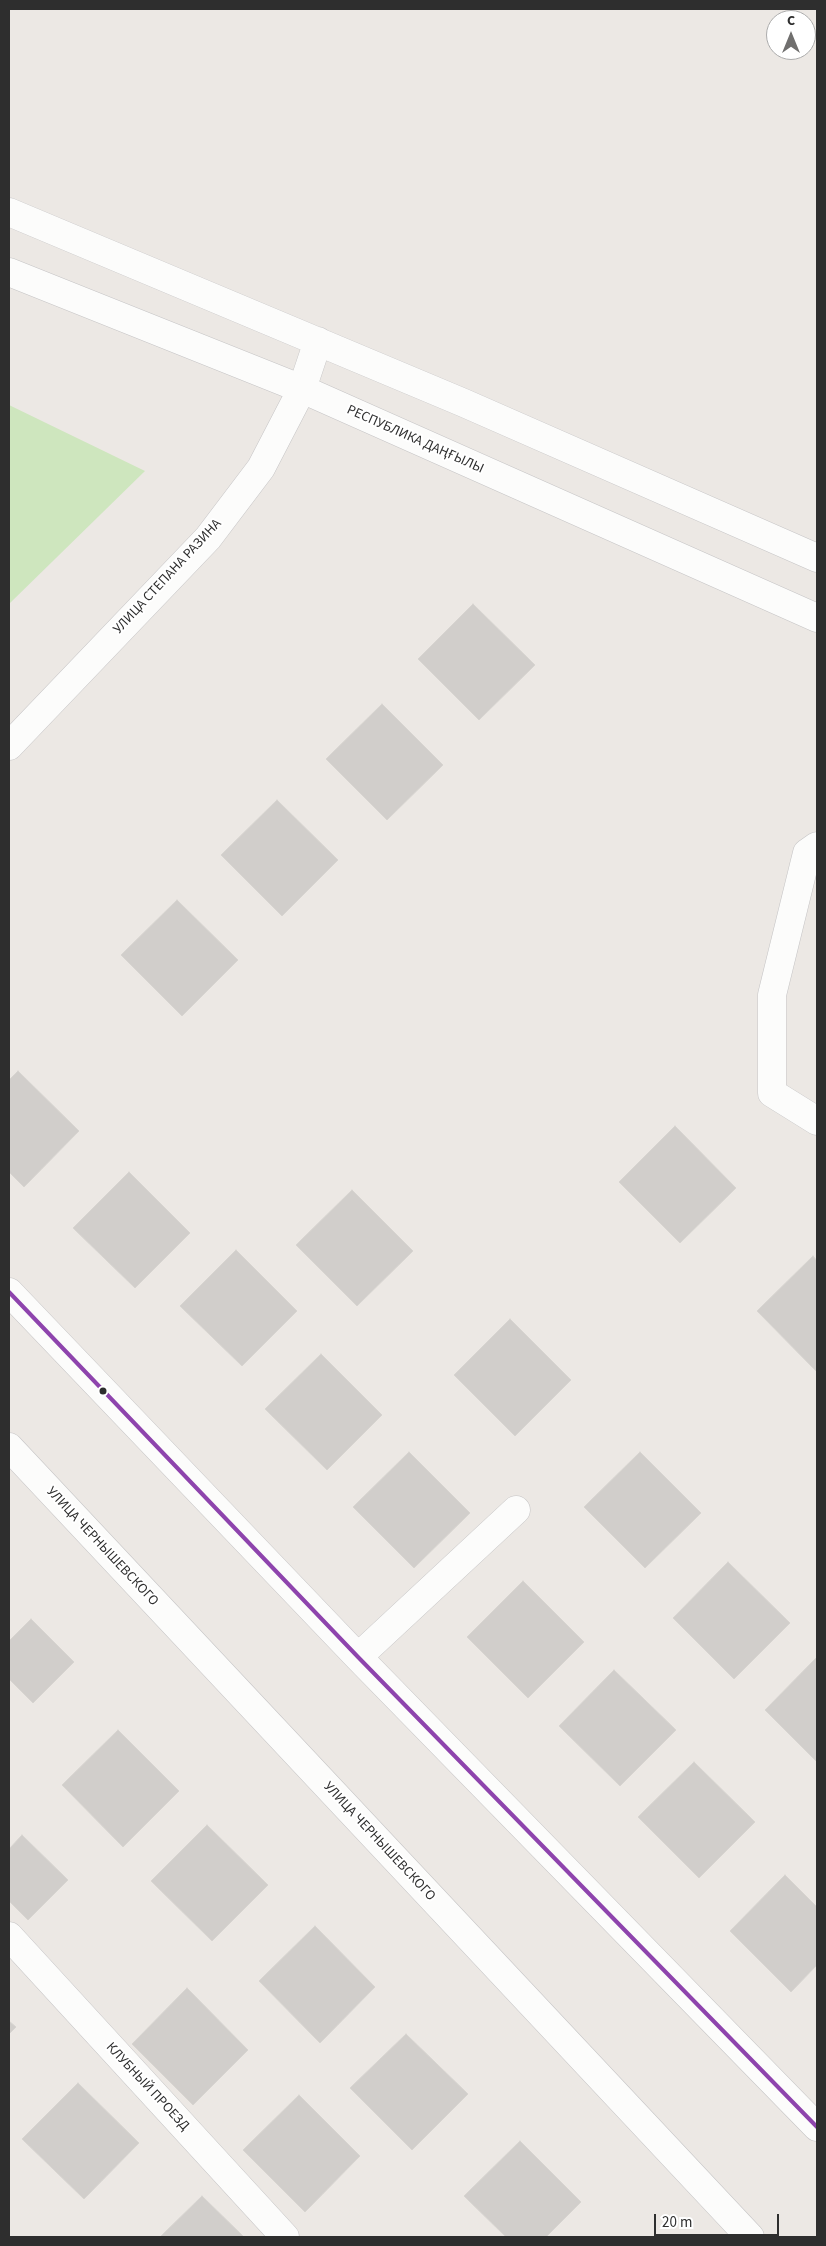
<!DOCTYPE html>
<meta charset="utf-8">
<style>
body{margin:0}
#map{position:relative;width:826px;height:2246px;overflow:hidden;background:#ece8e4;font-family:"Source Sans 3",sans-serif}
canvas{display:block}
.frame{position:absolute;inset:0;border:10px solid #2e2e2e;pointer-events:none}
.north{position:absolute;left:766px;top:10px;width:50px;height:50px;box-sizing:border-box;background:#fff;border:1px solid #ababab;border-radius:50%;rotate:0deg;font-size:14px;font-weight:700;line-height:20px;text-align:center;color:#2e2e2e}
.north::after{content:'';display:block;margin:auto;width:18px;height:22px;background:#706f6e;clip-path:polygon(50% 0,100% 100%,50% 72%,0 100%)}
.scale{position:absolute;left:654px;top:2214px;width:125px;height:22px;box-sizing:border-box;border:2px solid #2e2e2e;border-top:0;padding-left:6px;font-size:15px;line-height:18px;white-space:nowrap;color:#2e2e2e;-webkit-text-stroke:4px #fff;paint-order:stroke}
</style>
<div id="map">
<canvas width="826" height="2246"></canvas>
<div class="frame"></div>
<div class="north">С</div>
<div class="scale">20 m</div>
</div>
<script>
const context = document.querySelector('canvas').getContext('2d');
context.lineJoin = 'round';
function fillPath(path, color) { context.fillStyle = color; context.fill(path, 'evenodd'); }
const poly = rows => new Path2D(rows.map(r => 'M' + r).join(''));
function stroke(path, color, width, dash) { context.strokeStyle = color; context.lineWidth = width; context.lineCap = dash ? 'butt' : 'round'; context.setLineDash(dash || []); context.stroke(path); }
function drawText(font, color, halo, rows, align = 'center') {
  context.font = font + ' "Source Sans 3",sans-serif'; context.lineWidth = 4; context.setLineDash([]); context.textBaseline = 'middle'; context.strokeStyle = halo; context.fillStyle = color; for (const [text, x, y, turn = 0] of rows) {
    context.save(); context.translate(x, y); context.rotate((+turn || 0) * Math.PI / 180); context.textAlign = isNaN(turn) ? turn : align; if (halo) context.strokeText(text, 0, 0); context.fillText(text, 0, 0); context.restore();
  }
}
fillPath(poly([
 [9,405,145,471,9,604]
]), '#cee6be');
const building = poly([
 [473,604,535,665,479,720,418,659,473,604],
 [382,704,443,765,387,820,326,759,382,704],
 [277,800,338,860,282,916,221,855,277,800],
 [177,900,238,960,182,1016,121,955,177,900],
 [18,1071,79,1131,24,1187,9,1172,9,1080,18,1071],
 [675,1126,736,1188,680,1243,619,1182,675,1126],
 [129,1172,190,1233,135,1288,73,1228,129,1172],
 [352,1190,413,1251,357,1306,296,1245,352,1190],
 [236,1250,297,1311,242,1366,180,1306,236,1250],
 [813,1256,817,1261,817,1372,757,1311,813,1256],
 [510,1319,571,1380,515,1436,454,1375,510,1319],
 [321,1354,382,1415,327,1470,265,1409,321,1354],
 [409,1452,470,1513,414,1568,353,1507,409,1452],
 [640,1452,701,1513,645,1568,584,1507,640,1452],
 [728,1562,790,1623,734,1679,673,1618,728,1562],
 [523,1581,584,1642,528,1698,467,1637,523,1581],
 [31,1619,74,1662,33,1703,9,1679,9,1641,31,1619],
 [817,1657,817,1762,765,1710,817,1657],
 [614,1670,676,1730,620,1786,559,1726,614,1670],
 [118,1730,179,1791,123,1847,62,1785,118,1730],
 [694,1762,755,1822,699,1878,638,1817,694,1762],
 [207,1825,268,1885,212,1941,151,1881,207,1825],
 [22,1835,68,1880,28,1920,9,1901,9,1849,22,1835],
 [785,1875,817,1907,817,1965,791,1992,730,1931,785,1875],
 [315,1926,375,1987,320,2043,259,1981,315,1926],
 [187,1988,248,2050,193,2105,132,2044,187,1988],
 [9,2021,16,2027,9,2034,9,2021],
 [406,2034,468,2094,412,2150,350,2088,406,2034],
 [78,2083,139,2143,84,2199,22,2139,78,2083],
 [299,2095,360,2156,305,2212,243,2150,299,2095],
 [520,2141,581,2202,546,2237,506,2237,464,2196,520,2141],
 [202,2196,244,2237,160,2237,202,2196]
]);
fillPath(building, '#d1cecb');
stroke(building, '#d7d4d0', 1);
const street = poly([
 [817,846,807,853,772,995,772,1093,817,1121],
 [9,1292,358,1657,817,2127],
 [358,1657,516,1510],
 [9,1936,285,2237]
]);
const secondary = poly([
 [9,212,464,403,817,558],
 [9,272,302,389,817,618],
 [9,746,208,538,261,468,302,389,318,341],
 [9,1447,750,2237]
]);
stroke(street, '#c5c4c5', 29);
stroke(secondary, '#c5c4c5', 29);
stroke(street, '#fcfcfb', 28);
stroke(secondary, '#fcfcfb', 28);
stroke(poly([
 [9,1292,358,1657,817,2127]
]), '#8e44ad', 4);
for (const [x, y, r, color] of [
 [103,1391,4.5,"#2e2e2e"]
]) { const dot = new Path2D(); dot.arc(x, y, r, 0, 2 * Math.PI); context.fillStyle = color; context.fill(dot); stroke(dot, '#fff', 2); }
drawText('14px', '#2e2e2e', '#fff', [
 ["РЕСПУБЛИКА ДАҢҒЫЛЫ",415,440,24],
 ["УЛИЦА СТЕПАНА РАЗИНА",168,577,-47],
 ["УЛИЦА ЧЕРНЫШЕВСКОГО",102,1547,47],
 ["УЛИЦА ЧЕРНЫШЕВСКОГО",379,1842,47],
 ["КЛУБНЫЙ ПРОЕЗД",147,2087,47]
]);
</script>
